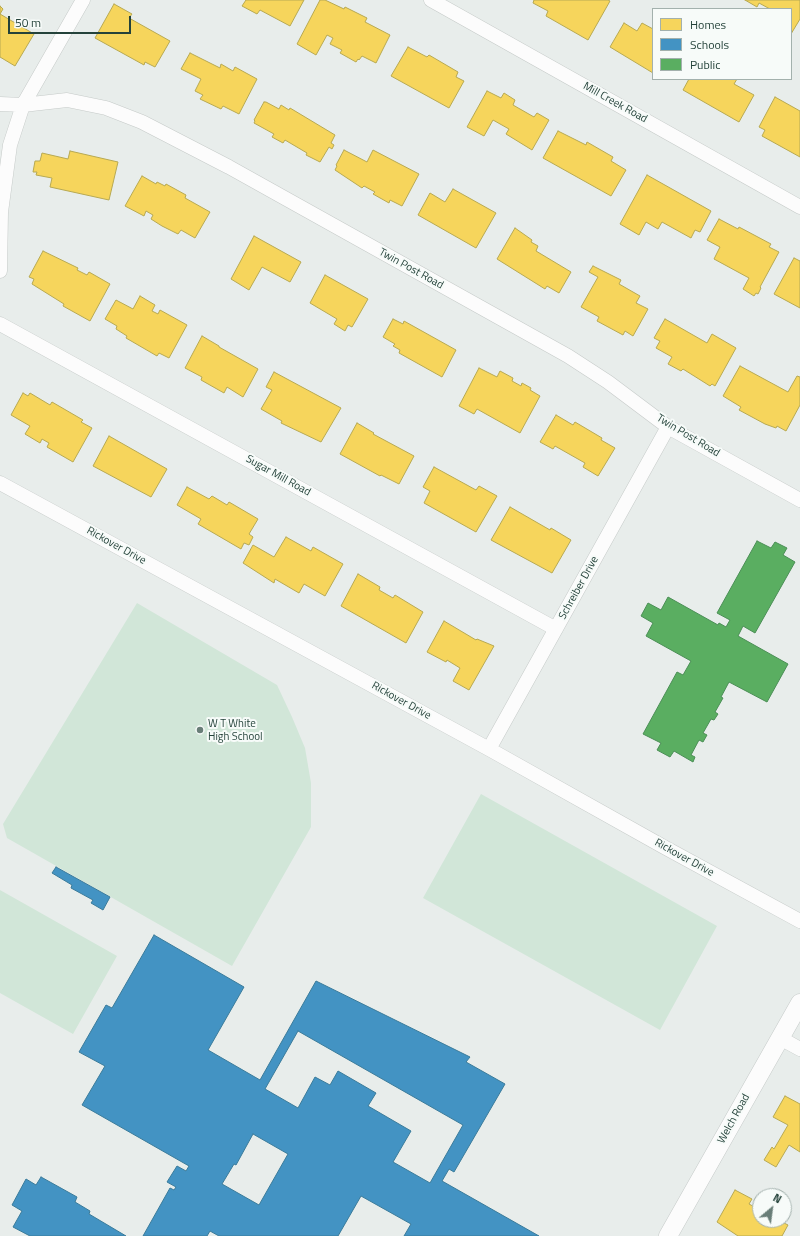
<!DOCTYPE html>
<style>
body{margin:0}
#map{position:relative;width:800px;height:1236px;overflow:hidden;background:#e8edeb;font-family:"Titillium Web",sans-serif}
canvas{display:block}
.legend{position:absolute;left:652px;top:8px;width:140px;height:72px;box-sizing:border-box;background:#f7fbf9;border:1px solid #a3b1ad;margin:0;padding:5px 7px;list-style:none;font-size:12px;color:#24423a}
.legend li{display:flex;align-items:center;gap:8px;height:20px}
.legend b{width:20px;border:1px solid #a3b1ad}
.north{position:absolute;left:752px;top:1188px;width:40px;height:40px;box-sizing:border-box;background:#f7fbf9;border:1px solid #a3b1ad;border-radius:50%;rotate:29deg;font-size:11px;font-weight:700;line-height:16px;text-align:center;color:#24423a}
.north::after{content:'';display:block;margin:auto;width:14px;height:18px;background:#697e78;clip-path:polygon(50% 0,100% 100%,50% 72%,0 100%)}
.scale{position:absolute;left:8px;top:16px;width:123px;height:18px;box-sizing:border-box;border:2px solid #24423a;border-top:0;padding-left:5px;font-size:12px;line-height:14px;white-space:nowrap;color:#24423a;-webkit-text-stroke:3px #f7fbf9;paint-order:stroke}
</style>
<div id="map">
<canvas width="800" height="1236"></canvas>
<ul class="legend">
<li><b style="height:11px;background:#f6d55c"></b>Homes</li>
<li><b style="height:11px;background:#4393c3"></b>Schools</li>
<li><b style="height:11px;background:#5aae61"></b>Public</li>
</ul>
<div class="north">N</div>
<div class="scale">50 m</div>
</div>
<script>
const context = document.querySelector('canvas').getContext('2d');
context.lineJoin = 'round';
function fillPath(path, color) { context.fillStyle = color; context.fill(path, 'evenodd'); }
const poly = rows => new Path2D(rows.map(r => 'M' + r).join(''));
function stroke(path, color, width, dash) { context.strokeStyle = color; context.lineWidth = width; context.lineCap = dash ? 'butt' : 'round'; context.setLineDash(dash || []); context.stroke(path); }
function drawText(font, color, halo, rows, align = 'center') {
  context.font = font + ' "Titillium Web",sans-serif'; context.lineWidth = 4; context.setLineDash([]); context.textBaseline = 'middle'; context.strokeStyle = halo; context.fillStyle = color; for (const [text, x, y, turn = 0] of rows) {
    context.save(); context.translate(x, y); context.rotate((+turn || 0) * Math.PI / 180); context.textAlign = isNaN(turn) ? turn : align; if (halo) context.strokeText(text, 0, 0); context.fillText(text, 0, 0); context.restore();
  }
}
fillPath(poly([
 [137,603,277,685,292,717,305,748,311,783,311,827,232,966,7,838,3,824],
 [481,794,717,926,660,1030,423,898],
 [0,890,117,956,73,1034,0,993]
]), '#d1e6d8');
const homes = poly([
 [246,0,304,0,290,26,260,10,257,14,242,6,246,0],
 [320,0,325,0,344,9,345,7,367,18,365,22,390,35,376,63,362,56,359,60,358,59,356,62,340,53,342,50,330,44,333,38,327,35,316,55,297,44,320,0],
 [534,0,608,0,610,1,588,40,546,16,548,11,533,3,534,0],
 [745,0,800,0,800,19,791,34,791,9,770,9,759,3,757,7,745,0],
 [114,4,132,14,129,18,170,41,155,67,145,62,144,65,95,38,114,4],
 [0,6,3,9,0,14,34,34,15,66,0,57,0,6],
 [624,23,637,31,642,23,653,29,653,73,610,47,624,23],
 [408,47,427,57,429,55,458,72,456,77,464,81,449,108,391,76,408,47],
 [190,53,220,68,221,64,233,71,235,67,257,79,239,114,223,106,221,109,200,99,203,95,195,91,201,79,181,69,190,53],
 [689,79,737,79,734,84,754,95,739,122,683,90,689,79],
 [487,91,501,98,504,93,515,100,513,105,534,117,537,113,549,120,532,150,506,134,509,129,493,120,484,136,467,127,487,91],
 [775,97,800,111,800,157,762,136,765,130,759,127,775,97],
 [264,102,266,102,279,109,281,105,289,110,290,108,335,135,331,143,334,145,332,149,329,147,320,162,306,155,307,153,285,140,283,143,272,137,274,134,254,123,255,121,254,120,264,102],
 [558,131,586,145,587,142,613,157,611,161,626,170,611,196,543,158,558,131],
 [344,150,367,162,373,150,419,174,402,206,390,200,389,203,373,194,375,192,364,186,362,188,335,170,337,166,336,165,344,150],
 [70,151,118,162,109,200,50,187,52,178,36,175,37,172,33,172,35,161,40,161,42,153,68,159,70,151],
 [647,175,711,211,700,232,695,230,691,238,662,222,658,229,646,222,639,235,620,224,647,175],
 [142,176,156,184,157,182,165,186,166,184,186,195,185,198,210,212,195,238,181,230,178,234,162,226,151,219,153,215,146,211,144,216,125,206,142,176],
 [453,189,496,213,476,248,418,215,430,193,445,202,453,189],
 [719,219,738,229,739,227,771,244,769,247,779,252,760,287,761,288,758,294,756,293,754,296,743,289,749,278,714,259,720,247,707,240,719,219],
 [515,228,532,240,531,242,538,246,536,251,571,272,559,293,547,286,545,289,497,259,515,228],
 [254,236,301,262,290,282,262,267,249,290,231,279,254,236],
 [43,251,78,268,77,270,87,275,89,272,110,284,90,321,63,306,64,304,32,284,34,279,29,277,43,251],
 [794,258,800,261,800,308,774,294,794,258],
 [593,266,621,280,619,284,640,296,636,303,648,309,633,336,625,331,623,335,597,321,599,317,581,307,598,277,589,272,593,266],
 [325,275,368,299,352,327,348,325,345,331,334,324,337,319,310,303,325,275],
 [140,296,155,305,152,311,158,314,160,310,187,325,169,358,159,353,157,356,126,338,127,336,116,329,117,326,105,319,116,300,133,309,140,296],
 [393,319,403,324,404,321,456,350,442,377,399,353,400,350,393,346,395,344,383,337,393,319],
 [665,319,707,343,712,334,736,348,715,386,712,384,710,386,683,369,681,371,668,364,672,357,656,348,660,341,654,338,665,319],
 [202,336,219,346,219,347,258,369,243,397,227,387,224,393,201,380,202,377,185,368,202,336],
 [740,366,788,392,797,376,800,377,800,405,786,431,777,426,776,428,765,424,739,410,741,407,723,396,740,366],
 [479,368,497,377,500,371,513,378,512,381,521,386,522,383,531,388,530,390,540,396,520,433,477,409,474,414,459,406,479,368],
 [274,372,341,408,321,442,281,423,282,421,261,409,272,390,266,387,274,372],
 [23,393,28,396,30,393,50,405,52,402,83,420,81,422,92,428,73,462,47,447,49,443,42,439,40,443,25,434,30,426,11,415,23,393],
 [556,415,573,425,575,422,602,438,601,440,615,448,598,476,583,467,585,463,555,446,553,449,540,442,556,415],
 [357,423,374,433,373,434,414,456,399,484,381,475,380,476,340,454,357,423],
 [109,436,167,469,151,497,93,466,109,436],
 [434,467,476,490,479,486,497,496,476,532,424,503,430,491,423,487,434,467],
 [187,487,209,499,212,496,227,505,229,502,258,519,249,534,253,537,249,545,244,543,241,549,198,524,201,519,177,505,187,487],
 [510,507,550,530,551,528,571,540,552,573,491,540,510,507],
 [286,537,311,551,313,547,343,564,325,596,304,584,299,593,275,579,274,583,243,563,253,545,274,557,286,537],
 [358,574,380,587,379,590,393,598,395,595,423,612,406,643,341,606,358,574],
 [444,621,476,640,477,639,494,646,469,690,453,681,460,668,447,660,446,662,427,652,444,621],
 [785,1096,800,1104,800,1152,789,1145,776,1167,764,1160,772,1147,774,1149,788,1125,773,1117,785,1096],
 [735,1190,752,1199,749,1204,760,1210,760,1220,778,1220,788,1225,782,1236,738,1236,717,1222,735,1190]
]);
fillPath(homes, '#f6d55c');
stroke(homes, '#b7a952', 1);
const schools = poly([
 [56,867,110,897,103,910,91,903,93,900,71,888,72,885,52,873,56,867],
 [154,935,244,987,208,1050,260,1080,316,981,470,1057,466,1062,505,1084,454,1172,449,1169,442,1181,539,1236,404,1236,411,1224,361,1196,338,1236,219,1236,210,1231,207,1236,143,1236,170,1188,174,1190,176,1187,167,1182,177,1166,186,1171,189,1166,82,1105,105,1066,79,1052,106,1005,112,1008,154,935],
 [298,1031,463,1125,430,1183,393,1162,411,1131,368,1106,376,1093,338,1071,330,1085,315,1077,298,1108,265,1089,298,1031],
 [253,1134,288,1154,259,1205,222,1184,234,1164,236,1165,253,1134],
 [41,1177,77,1197,75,1202,90,1211,89,1214,126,1236,30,1236,13,1227,22,1211,12,1205,26,1179,36,1185,41,1177]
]);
fillPath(schools, '#4393c3');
stroke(schools, '#3a7b9a', 1);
const public = poly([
 [757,541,771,548,775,542,787,548,783,555,795,562,755,633,743,626,738,636,788,664,767,702,729,682,721,697,723,698,715,712,718,714,714,720,711,719,703,733,707,735,703,742,699,740,691,755,695,757,693,762,674,751,670,757,657,750,661,743,643,734,677,672,683,675,691,661,646,636,653,623,641,616,648,603,661,610,668,597,718,625,719,623,726,627,730,620,717,613,757,541]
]);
fillPath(public, '#5aae61');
stroke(public, '#4a8e55', 1);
const minor = poly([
 [431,0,800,207],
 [0,104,23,105,67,100,106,108,142,122,229,167,568,356,608,382,668,427,800,500],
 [0,271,1,212,10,145,23,105,83,0],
 [0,324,556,629],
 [0,483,489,749,664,847,800,921],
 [489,749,668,427],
 [780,1038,800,1049]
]);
const tertiary = poly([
 [668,1236,800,1003]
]);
stroke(minor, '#c5cac8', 15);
stroke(tertiary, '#c5cac8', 19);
stroke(minor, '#fcfcfc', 14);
stroke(tertiary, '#fcfcfc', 18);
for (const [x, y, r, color] of [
 [200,730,4,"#697e78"]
]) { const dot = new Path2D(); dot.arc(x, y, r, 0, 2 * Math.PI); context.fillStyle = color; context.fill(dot); stroke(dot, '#f7fbf9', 1.5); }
drawText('11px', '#24423a', '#f7fbf9', [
 ["Mill Creek Road",615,103,29],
 ["Twin Post Road",411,269,29],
 ["Twin Post Road",688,436,31],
 ["Sugar Mill Road",278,476,29],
 ["Rickover Drive",116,546,29],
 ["Schreiber Drive",579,588,-61],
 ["Rickover Drive",401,701,29],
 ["Rickover Drive",684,858,29],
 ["Welch Road",734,1119,-61]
]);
drawText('11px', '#24423a', '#f7fbf9', [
 ["W T White",208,724],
 ["High School",208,737]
], 'left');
</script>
